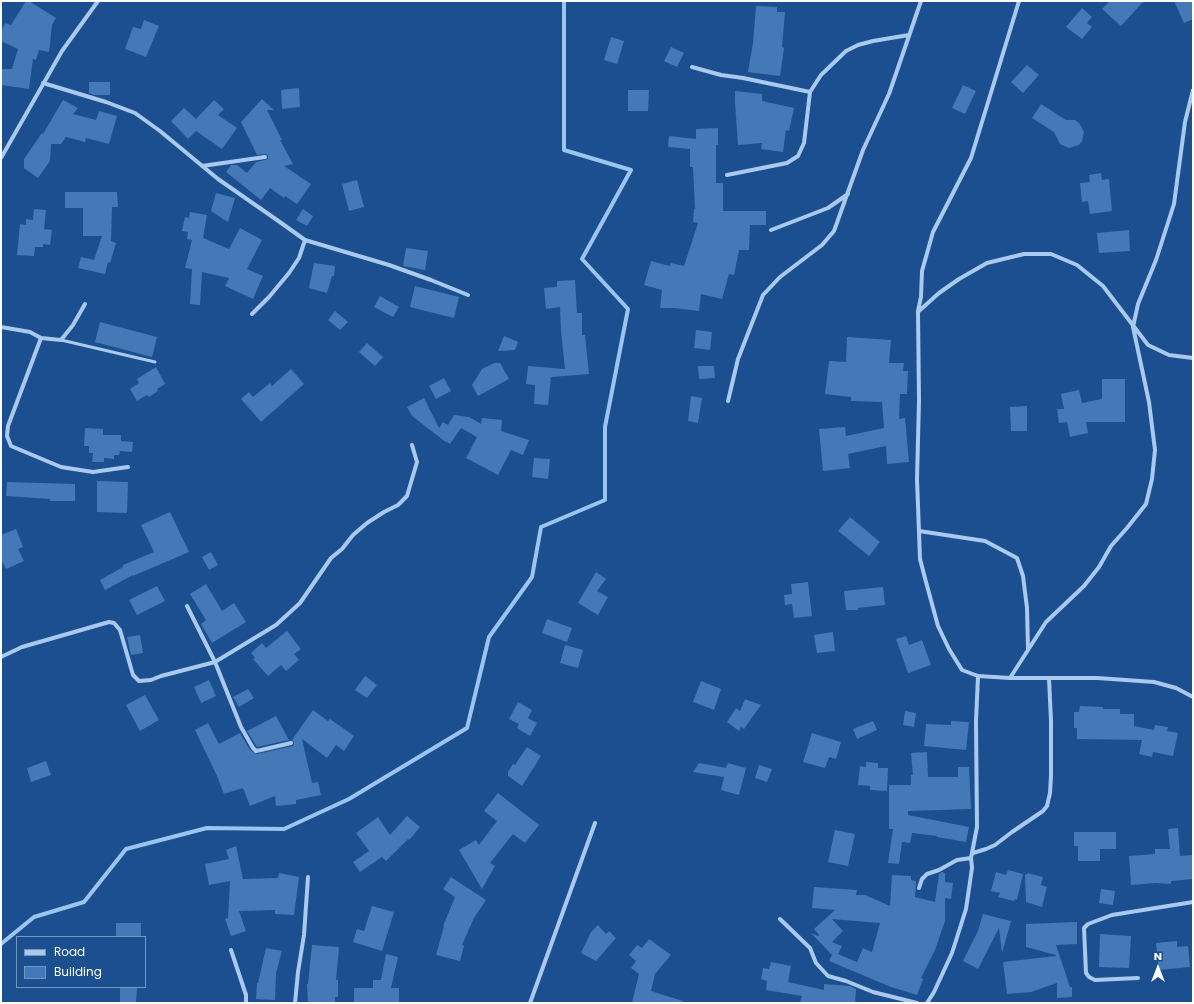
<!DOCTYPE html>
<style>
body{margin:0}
#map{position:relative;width:1194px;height:1004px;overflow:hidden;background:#1b4f8f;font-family:Poppins,sans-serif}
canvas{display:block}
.frame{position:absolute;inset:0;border:2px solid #fff;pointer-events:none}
.legend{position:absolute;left:16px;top:936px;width:130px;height:52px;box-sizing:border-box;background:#1b4f8f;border:1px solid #7695bc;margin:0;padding:5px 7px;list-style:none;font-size:12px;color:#fff}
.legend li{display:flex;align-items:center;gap:8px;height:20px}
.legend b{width:20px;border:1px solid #7695bc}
.north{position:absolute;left:1138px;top:948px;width:40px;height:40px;-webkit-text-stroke:3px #1b4f8f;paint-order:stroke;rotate:0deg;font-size:11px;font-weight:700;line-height:16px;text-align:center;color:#fff}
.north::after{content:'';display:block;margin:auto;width:14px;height:18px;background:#fff;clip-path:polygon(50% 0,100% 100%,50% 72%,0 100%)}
</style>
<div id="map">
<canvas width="1194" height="1004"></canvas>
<div class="frame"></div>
<ul class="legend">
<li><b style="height:5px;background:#a9c9ee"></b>Road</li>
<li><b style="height:11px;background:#4478b7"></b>Building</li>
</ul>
<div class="north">N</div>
</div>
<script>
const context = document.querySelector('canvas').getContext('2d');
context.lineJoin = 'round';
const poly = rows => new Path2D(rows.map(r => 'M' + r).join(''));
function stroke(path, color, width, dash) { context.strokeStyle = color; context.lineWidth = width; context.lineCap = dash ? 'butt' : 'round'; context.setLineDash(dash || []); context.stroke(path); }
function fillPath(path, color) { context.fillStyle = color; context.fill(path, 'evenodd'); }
stroke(poly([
 [1,944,34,917,84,902,126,849,207,828,284,829,349,799,467,728,489,637,532,577,541,527,605,500,605,427,628,309,582,259,631,170,564,150,564,1]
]), '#9cc4f0', 4);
fillPath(poly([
 [26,1,29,1,56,18,52,25,49,52,39,50,36,60,33,59,29,89,1,85,1,69,12,69,18,49,1,41,1,32,5,23,11,25],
 [1110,1,1144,1,1121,26,1102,9],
 [1174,1,1193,1,1193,19,1184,23],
 [756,6,777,7,777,12,785,12,782,47,784,48,780,76,748,72,753,43],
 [1082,8,1092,17,1087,23,1092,27,1082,39,1066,27],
 [144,20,159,26,146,57,125,49,133,27,141,29],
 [611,37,624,41,617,64,604,60],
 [671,47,684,53,677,67,664,61],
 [1027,65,1039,75,1023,93,1011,82],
 [89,82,110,82,110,95,94,95,89,93],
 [963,85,976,91,965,114,952,108],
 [299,88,300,107,282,109,281,90],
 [628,90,649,90,648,111,628,111],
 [735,91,762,94,762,101,794,108,789,131,786,130,783,152,761,149,762,143,738,145,735,103],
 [262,99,274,110,267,110,282,140,280,140,293,164,284,166,311,184,297,204,285,196,284,198,270,188,261,200,226,172,231,165,237,165,247,173,256,162,265,160,268,159,268,156,266,154,257,155,241,122],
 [63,100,78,108,73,114,96,120,99,111,117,116,109,144,86,138,85,142,66,137,61,144,51,144,50,161,38,178,24,168,24,159,42,133,43,134],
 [214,100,224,109,218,115,237,128,222,149,196,131,188,139,171,121,184,108,196,119],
 [1041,104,1066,120,1075,120,1079,123,1084,132,1082,141,1079,145,1069,148,1060,144,1054,132,1032,118],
 [718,128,718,145,716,145,716,183,723,183,723,211,766,211,766,225,750,225,749,250,739,250,734,275,729,274,722,299,701,294,699,311,675,308,660,308,662,290,644,285,651,261,670,266,671,263,684,266,698,223,693,222,694,209,695,209,693,167,690,167,690,149,668,147,669,136,696,139,696,129],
 [1101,173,1102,180,1109,179,1112,211,1090,214,1088,201,1082,202,1080,183,1090,182,1089,175],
 [357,180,364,207,349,211,342,184],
 [65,192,117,192,118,207,112,207,111,241,116,243,110,263,108,262,105,274,78,268,81,257,94,260,102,236,83,236,83,208,65,208],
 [216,193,235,198,228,222,211,211],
 [34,209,46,210,44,229,52,230,50,245,43,244,43,247,35,247,34,256,17,255,20,224,26,225,26,219,33,220],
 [303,209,313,216,307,226,296,220],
 [190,212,207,215,203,238,229,249,240,228,262,240,247,269,263,276,253,299,225,286,229,278,202,272,200,305,190,304,192,269,185,268,192,240,187,239,188,232,182,231,185,217,189,218],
 [1129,230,1130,251,1099,253,1097,233],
 [406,248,428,251,425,270,403,266],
 [314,263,335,266,334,276,332,276,327,293,309,288],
 [575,280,577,313,582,313,582,335,585,335,589,374,551,377,548,405,534,404,535,385,526,384,528,366,565,369,561,332,560,307,546,309,544,288,557,287,557,281],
 [415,286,459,297,454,318,410,307],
 [380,296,399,307,393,317,374,307],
 [335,311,348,322,340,330,328,320],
 [100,322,157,337,152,357,95,342],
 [696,330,712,332,710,350,694,348],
 [504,336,518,342,515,350,498,351],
 [847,337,891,340,889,363,904,363,903,371,908,371,907,394,900,394,899,419,905,418,909,462,887,464,886,446,848,454,850,468,823,471,819,429,845,427,846,436,884,428,882,402,851,401,851,397,825,394,829,361,846,362],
 [367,343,383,357,375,366,359,352],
 [494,363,500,363,509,379,478,396,472,385,482,369],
 [698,366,714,366,715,378,699,379],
 [156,367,165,384,157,389,158,391,149,397,147,395,137,401,130,389,139,383,137,379],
 [291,369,304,384,261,422,241,399,249,392,253,397,270,383,272,386],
 [444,378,451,391,436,399,429,386],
 [1102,379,1125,379,1125,422,1086,422,1088,433,1070,437,1067,422,1059,423,1057,409,1064,409,1061,394,1079,390,1082,403,1102,399],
 [691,396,702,398,698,423,688,421],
 [424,398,439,428,443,422,448,425,454,415,469,417,481,424,482,418,502,420,501,431,529,440,523,455,511,450,498,475,466,458,477,437,461,428,450,444,446,441,447,443,412,416,407,407],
 [1027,406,1027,431,1011,431,1010,407],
 [85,428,103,429,103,435,121,435,121,441,133,442,132,452,120,451,119,455,114,455,114,459,104,458,104,462,92,462,93,453,89,453,89,446,84,446],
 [534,458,550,459,548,479,532,477],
 [97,481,128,482,127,513,97,512],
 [7,482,75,484,75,501,50,501,50,499,6,496],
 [170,512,189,552,133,576,133,575,105,590,100,580,123,567,123,565,154,552,141,525],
 [850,517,880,542,869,556,838,531],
 [16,529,23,547,18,549,24,561,6,569,1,559,1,535],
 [211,552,218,565,209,570,202,557],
 [596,572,606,579,597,591,608,597,598,615,578,603],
 [808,582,812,616,794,618,792,604,785,605,784,595,792,594,791,584],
 [206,584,222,611,234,603,246,622,212,643,201,624,206,620,190,594],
 [157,586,165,601,137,615,129,600],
 [883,587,885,605,858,608,858,610,846,610,844,591],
 [547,619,572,628,567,642,542,633],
 [287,631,301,649,294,654,299,660,286,671,281,665,268,676,253,659,255,658,251,653,262,643,266,648],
 [833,632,835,651,817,653,814,635],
 [140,635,143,653,131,655,127,637],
 [906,636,909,645,922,640,931,665,908,673,896,639],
 [565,645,583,650,578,668,560,663],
 [365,676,377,685,367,698,355,690],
 [209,680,216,696,201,703,194,687],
 [701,681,721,689,714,710,693,702],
 [248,689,254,698,239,707,233,697],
 [145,695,159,720,140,731,126,705],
 [745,699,761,705,744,729,741,727,739,731,727,722,736,708,740,711],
 [518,702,532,710,528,718,537,723,530,736,517,728,519,724,509,719],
 [1080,706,1103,707,1103,709,1120,709,1120,714,1134,714,1134,726,1154,730,1155,725,1168,727,1167,731,1178,733,1173,756,1153,752,1152,757,1139,754,1142,740,1077,739,1077,728,1074,728,1074,712,1079,712],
 [313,710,328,721,330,719,354,736,344,751,336,745,327,758,302,739,312,783,318,782,321,795,296,800,296,804,276,806,275,796,250,806,243,788,224,794,217,776,195,730,208,723,219,744,240,733,250,750,257,754,293,746,294,743,292,740],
 [905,711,916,713,914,727,903,725],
 [276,716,289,740,257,747,247,731],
 [873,721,877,730,857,739,853,729],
 [951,721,969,722,966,750,924,746,926,724,951,725],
 [812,733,841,742,836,759,829,757,825,768,803,762],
 [527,747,541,756,522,786,508,776,508,772,513,764,515,765],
 [927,752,928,777,958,777,958,767,969,767,971,809,908,811,908,815,969,827,966,842,937,837,937,836,912,833,910,843,902,842,899,864,888,863,893,829,889,829,889,785,911,785,911,775,913,775,911,753],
 [46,761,51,775,31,782,27,768],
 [866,762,878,763,878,768,888,768,887,791,870,790,870,786,858,785,860,766,866,767],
 [699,763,726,768,728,763,746,768,739,795,721,790,724,777,693,772],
 [759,765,772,769,767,782,755,778],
 [498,793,539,825,525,843,513,834,490,863,495,866,482,889,459,850,476,840,479,845,497,821,484,811],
 [407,816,420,827,409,840,408,839,386,861,382,857,360,872,353,862,369,851,356,833,378,817,390,835],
 [1178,828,1180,856,1193,855,1193,879,1171,881,1171,884,1155,883,1131,885,1129,856,1155,854,1155,849,1170,849,1168,829],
 [835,830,855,834,848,866,828,862],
 [1074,832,1116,832,1116,849,1100,849,1100,861,1078,861,1078,846,1074,846],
 [236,846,243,879,278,878,279,873,299,877,294,915,275,914,275,910,239,911,246,931,231,936,225,919,228,918,230,881,209,885,205,864,229,859,226,850],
 [1008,870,1023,874,1017,900,1015,899,1014,901,998,897,1000,893,991,891,996,872,1006,875],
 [942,872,945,873,945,882,953,883,951,899,945,898,945,921,935,950,921,978,923,979,917,995,891,987,829,961,832,955,811,933,818,936,819,935,814,929,835,910,812,908,814,887,857,890,856,895,865,895,890,906,892,875,911,876,911,880,916,881,915,897,935,902,939,874],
 [832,919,880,923,872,952,863,948,857,962,838,954,842,946,832,942,843,931],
 [1027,873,1043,877,1041,885,1047,887,1042,907,1026,902,1025,874,1027,875],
 [451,877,486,900,474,918,462,945,464,946,460,961,436,955,444,926,443,926,455,897,443,889],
 [1101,889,1115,891,1113,905,1099,903],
 [372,906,394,912,382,951,353,942,357,929,364,931],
 [983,914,1011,921,1002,953,999,928,978,969,963,961,978,931],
 [1077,922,1077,944,1056,945,1070,987,1072,987,1072,997,1057,998,1057,983,1031,992,1007,994,1003,962,1056,956,1056,955,1026,947,1026,924],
 [116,923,141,923,141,937,116,937],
 [598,925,606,934,609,931,616,938,596,961,581,953,591,932],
 [1100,934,1131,936,1129,968,1099,967],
 [649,939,671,955,655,974,651,991,683,1001,683,1003,632,1003,639,974,631,968,636,961,629,955,637,945,642,948],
 [1177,941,1177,947,1188,946,1190,967,1159,970,1156,943],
 [312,945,339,947,336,980,338,980,338,997,335,997,335,1003,308,1003,307,984,308,984],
 [266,948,282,951,276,973,275,1000,256,999,257,983,258,983],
 [386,954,398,957,391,988,399,988,399,1003,354,1003,354,988,373,988,373,980,381,980],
 [771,962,791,966,788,982,824,990,824,984,850,986,856,989,855,1003,836,1002,835,1003,800,1003,802,996,766,990,767,981,761,979,763,968,769,969],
 [120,987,137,987,136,1003,120,1003]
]), '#4478b7');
stroke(poly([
 [61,340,155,362]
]), '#a9c9ee', 3);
stroke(poly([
 [1019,1,971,158,933,232,922,271,921,297,918,311,919,401,917,479,920,559,926,582,938,626,949,649,962,670,978,676,1010,678,1097,678,1154,682,1176,688,1193,697],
 [692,67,721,75,743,78,810,92,821,75,846,51,858,45,873,41,909,35],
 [43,83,106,102,135,113,160,131,218,179,277,220,305,240,299,258,289,273,269,297,252,314],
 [1,158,62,51,98,1],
 [202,166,265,157],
 [727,175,787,163,798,156,804,143,810,92],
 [771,230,828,208,848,194],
 [305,240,389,265,431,280,468,295],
 [919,311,939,293,959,279,987,263,1024,254,1051,254,1077,265,1103,286,1148,345,1169,355,1193,358],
 [1,327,30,332,41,338,8,426,7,436,11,446,61,467,93,472,128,467],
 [41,338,61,340,73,325,85,304],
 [728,401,738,359,763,295,780,277,822,245,834,231,863,150,889,94,921,1],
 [919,531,985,541,1017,558,1023,576,1027,608,1028,649],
 [187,606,215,662,241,727,253,748,256,751,261,750,291,743],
 [1,657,22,647,109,622,114,623,120,630,133,675,139,681,151,680,161,676,215,662,276,625,300,603,331,558,342,549,353,535,367,523,384,512,398,505,407,496,417,462,412,445],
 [1010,678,1046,622,1084,586,1099,567,1111,546,1127,528,1146,504,1152,479,1155,450,1149,402,1133,327,1138,304,1156,260,1174,204,1185,122,1193,90],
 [973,853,986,849,995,845,1012,832,1043,811,1047,806,1050,793,1051,776,1051,721,1049,678],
 [919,888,922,879,927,874,939,870,957,860,971,858],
 [780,919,810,948,816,963,828,976,846,981,873,992,917,1003],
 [231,950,246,995,246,1003],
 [1138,978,1095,980,1089,977,1086,973,1084,928,1088,924,1112,915,1193,902],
 [295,1003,298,972,304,935,308,877],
 [530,1003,595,823],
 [927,1003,934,992,952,953,966,909,972,868,971,858,977,827,976,721,978,676]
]), '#a9c9ee', 4);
</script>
